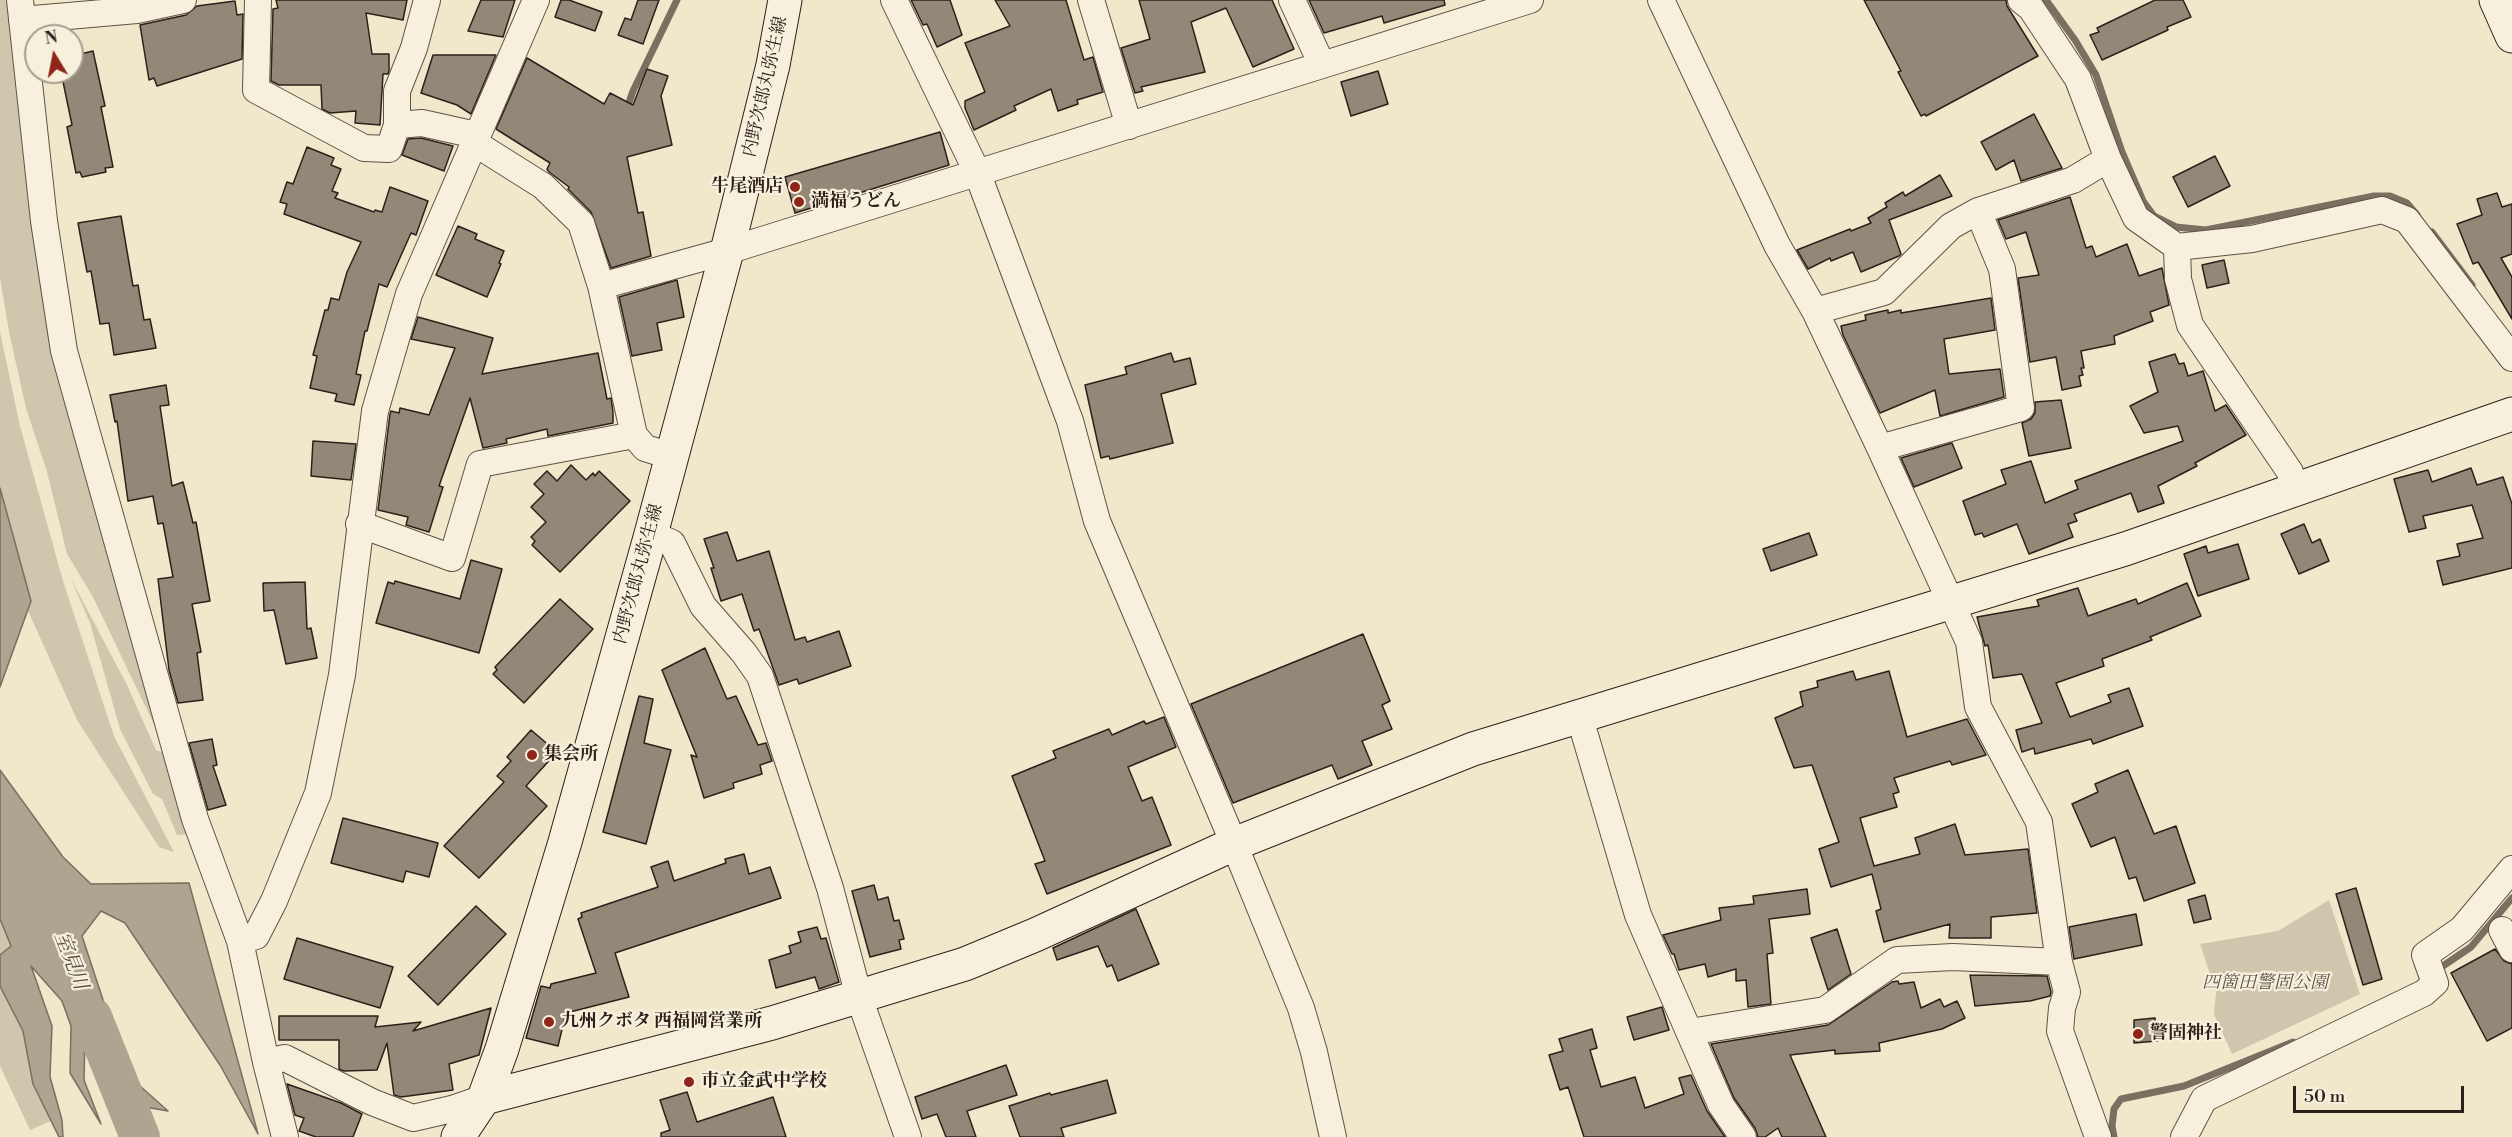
<!DOCTYPE html>
<meta charset="utf-8">
<style>
body{margin:0}
#map{position:relative;width:2512px;height:1137px;overflow:hidden;background:#f1e8cb;font-family:"Libre Bodoni",serif}
canvas{display:block}
.north{position:absolute;left:24px;top:24px;width:60px;height:60px;box-sizing:border-box;background:#f6f0dd;border:2px solid #a69d8f;border-radius:50%;rotate:350deg;font-size:16px;font-weight:700;line-height:24px;text-align:center;color:#2d201b}
.north::after{content:'';display:block;margin:auto;width:21px;height:27px;background:#8f2418;clip-path:polygon(50% 0,100% 100%,50% 72%,0 100%)}
.scale{position:absolute;left:2293px;top:1086px;width:171px;height:27px;box-sizing:border-box;border:3px solid #2d201b;border-top:0;padding-left:8px;font-size:18px;line-height:21px;white-space:nowrap;color:#2d201b;-webkit-text-stroke:4px #f6f0dd;paint-order:stroke}
</style>
<div id="map">
<canvas width="2512" height="1137"></canvas>
<div class="north">N</div>
<div class="scale">50 m</div>
</div>
<script>
const context = document.querySelector('canvas').getContext('2d');
context.lineJoin = 'round';
function fillPath(path, color) { context.fillStyle = color; context.fill(path, 'evenodd'); }
const poly = rows => new Path2D(rows.map(r => 'M' + r).join(''));
function stroke(path, color, width, dash) { context.strokeStyle = color; context.lineWidth = width; context.lineCap = dash ? 'butt' : 'round'; context.setLineDash(dash || []); context.stroke(path); }
function drawText(font, color, halo, rows, align = 'center') {
  context.font = font + ' "Libre Bodoni","Noto Serif JP",serif'; context.lineWidth = 4.5; context.setLineDash([]); context.textBaseline = 'middle'; context.strokeStyle = halo; context.fillStyle = color; for (const [text, x, y, turn = 0] of rows) {
    context.save(); context.translate(x, y); context.rotate((+turn || 0) * Math.PI / 180); context.textAlign = isNaN(turn) ? turn : align; if (halo) context.strokeText(text, 0, 0); context.fillText(text, 0, 0); context.restore();
  }
}
fillPath(poly([
 [0,0,11,0,22,112,158,733,93,597,67,554,47,472,26,408,9,332,0,278],
 [0,332,20,426,63,581,114,736,174,852,159,847,77,720,16,584,0,527],
 [70,577,127,685,156,750,167,754,189,834,177,835,162,799,153,794,120,729,90,623],
 [2329,900,2360,994,2232,1054,2214,1014,2216,992,2200,944,2278,931],
 [0,919,11,946,0,955],
 [0,986,23,1031,33,1084,51,1121,30,1130,0,1066]
]), '#d0c6ad');
const water = poly([
 [0,488,31,601,0,687,0,488],
 [0,770,63,857,91,884,189,883,258,1134,220,1065,125,923,101,911,82,936,108,1015,131,1078,168,1111,145,1107,85,1035,84,1080,101,1124,70,1073,71,1026,62,1001,31,966,52,1026,50,1077,62,1120,63,1137,59,1137,33,1084,23,1031,0,986,0,955,11,946,0,919,0,770]
]);
fillPath(water, '#aea48f');
stroke(water, '#7a6f61', 1.5);
stroke(poly([
 [2046,0,2075,40,2096,75,2122,152,2143,201,2154,216,2176,227,2206,230,2374,196,2390,196,2407,203,2417,215],
 [626,111,633,91,677,0],
 [2432,232,2472,285],
 [2437,970,2471,947,2512,898],
 [2114,1137,2112,1126,2114,1109,2121,1099,2184,1086,2293,1042]
]), '#7a6f61', 7);
stroke(poly([
 [92,1017,140,1137]
]), '#aea48f', 40);
const building = poly([
 [276,0,407,0,403,20,366,13,372,54,389,54,389,71,388,74,383,74,380,125,355,123,356,111,330,113,322,109,321,85,279,85,271,81,273,9,278,8,276,0],
 [481,0,515,0,503,37,468,31,481,0],
 [561,0,569,0,602,12,595,31,555,17,561,0],
 [638,0,659,0,643,44,618,35,625,18,631,20,638,0],
 [911,0,950,0,962,35,937,47,927,24,923,25,911,0],
 [995,0,1066,0,1084,60,1093,57,1103,92,1077,100,1078,104,1058,111,1051,89,1014,106,1016,110,974,130,965,108,965,101,985,92,965,43,1010,26,995,0],
 [1139,0,1272,0,1294,49,1253,67,1226,8,1191,22,1205,72,1141,87,1143,91,1135,93,1121,48,1150,39,1139,0],
 [1309,0,1444,0,1445,5,1384,23,1382,16,1324,33,1309,0],
 [1864,0,2006,0,2007,6,2038,56,1926,116,1925,114,1921,116,1898,72,1901,71,1864,0],
 [2155,0,2183,0,2191,17,2167,27,2168,30,2102,60,2090,35,2099,32,2097,28,2155,0],
 [235,1,237,15,243,14,242,59,157,86,154,78,149,80,140,25,186,15,197,6,235,1],
 [93,51,105,106,101,107,113,167,105,168,106,172,82,177,80,172,76,173,67,127,72,125,61,72,72,72,72,56,93,51],
 [433,55,496,55,471,114,457,105,421,93,433,55],
 [527,58,604,104,610,93,633,105,647,69,668,76,661,96,672,145,627,157,638,213,643,212,651,256,611,268,591,212,568,189,569,187,549,172,547,169,550,163,496,129,527,58],
 [1378,71,1388,104,1351,116,1341,82,1378,71],
 [2034,114,2062,168,2021,181,2014,160,1996,170,1981,142,2034,114],
 [940,132,949,165,795,213,785,177,940,132],
 [421,138,453,146,444,171,402,155,408,139,421,138],
 [307,147,334,158,331,165,341,169,332,191,338,193,335,198,374,212,375,210,382,212,390,187,428,201,416,235,411,233,387,287,379,284,367,331,365,331,356,374,361,375,354,405,335,401,337,394,310,388,317,356,313,355,325,310,328,310,331,298,339,300,347,272,361,242,284,214,287,204,280,202,287,182,293,184,307,147],
 [2215,156,2230,186,2188,207,2173,177,2215,156],
 [1940,175,1952,196,1889,220,1901,254,1899,256,1861,272,1853,252,1831,261,1830,258,1808,269,1797,250,1850,229,1851,231,1871,223,1868,218,1887,207,1885,203,1903,192,1905,196,1940,175],
 [2497,193,2502,207,2512,204,2512,254,2501,258,2512,277,2512,319,2478,262,2473,264,2457,224,2482,215,2477,199,2497,193],
 [2070,197,2086,248,2092,246,2096,257,2127,244,2139,276,2162,268,2169,305,2150,312,2153,321,2114,336,2115,344,2081,351,2084,368,2081,368,2083,375,2079,376,2081,386,2062,390,2056,357,2030,362,2018,278,2039,275,2026,232,2006,239,1998,220,2070,197],
 [121,216,133,286,138,285,144,320,150,319,156,348,114,355,109,323,100,324,91,271,87,272,78,223,121,216],
 [458,226,477,234,475,239,504,251,499,263,501,264,487,297,436,275,458,226],
 [2224,260,2229,283,2207,288,2202,265,2224,260],
 [677,280,684,317,657,323,662,350,632,356,619,297,677,280],
 [1991,298,1995,330,1944,339,1949,374,2000,369,2004,397,1940,416,1935,390,1880,413,1843,335,1841,326,1866,320,1865,315,1888,310,1888,313,1901,310,1901,313,1991,298],
 [418,317,493,338,482,374,598,353,607,399,611,398,613,412,613,423,548,436,547,429,506,439,507,443,483,448,470,398,439,486,443,487,429,532,406,525,408,517,378,510,390,414,391,411,399,413,400,408,429,415,455,348,411,339,418,317],
 [1171,353,1174,362,1190,358,1196,384,1161,394,1173,443,1110,459,1109,456,1101,458,1085,385,1127,374,1125,367,1171,353],
 [2175,354,2179,364,2184,363,2188,376,2203,371,2215,411,2226,405,2246,435,2195,463,2197,466,2158,486,2164,503,2138,512,2131,493,2074,514,2077,521,2068,524,2073,537,2029,554,2017,524,1984,537,1982,533,1975,535,1963,501,2006,484,2001,470,2031,461,2045,503,2078,489,2075,481,2183,441,2178,426,2144,433,2130,406,2158,392,2149,362,2175,354],
 [166,385,169,405,160,406,172,486,183,482,193,523,196,522,210,601,192,604,201,652,197,653,203,700,178,703,169,670,158,579,173,577,163,523,158,524,153,496,128,501,117,421,115,422,110,395,166,385],
 [2061,400,2071,448,2029,456,2022,423,2031,419,2035,413,2035,402,2061,400],
 [313,441,356,444,351,480,311,476,313,441],
 [1952,443,1962,468,1914,487,1901,458,1952,443],
 [571,465,586,480,593,473,595,476,599,471,630,501,560,572,532,545,535,541,531,537,546,522,531,507,544,494,534,484,547,471,557,481,571,465],
 [2471,468,2477,485,2503,477,2512,504,2512,568,2443,585,2437,561,2460,556,2457,544,2483,538,2472,505,2423,516,2426,528,2409,532,2394,479,2428,470,2432,482,2471,468],
 [2304,524,2312,543,2320,539,2329,561,2299,574,2281,534,2304,524],
 [727,532,737,561,769,551,795,640,805,637,807,642,839,631,851,666,799,684,797,679,779,685,759,629,754,631,742,594,721,601,711,568,714,568,704,539,727,532],
 [1809,533,1817,555,1771,571,1763,549,1809,533],
 [2238,544,2249,579,2198,596,2184,554,2206,546,2208,553,2238,544],
 [471,560,502,569,479,653,376,623,388,582,394,584,395,581,460,599,471,560],
 [305,582,307,629,311,628,317,658,286,664,274,610,264,611,263,583,305,582],
 [2187,583,2201,616,2150,637,2152,640,2102,659,2104,666,2056,683,2070,717,2111,702,2108,695,2129,688,2143,726,2093,744,2091,739,2035,754,2034,748,2022,752,2016,730,2042,723,2022,674,1993,678,1988,645,1985,646,1977,617,2039,606,2037,600,2078,588,2088,616,2136,599,2138,604,2187,583],
 [560,599,593,629,524,703,493,674,497,670,495,667,560,599],
 [1363,634,1390,701,1382,705,1392,729,1362,741,1372,765,1338,779,1332,765,1233,803,1191,704,1363,634],
 [705,648,727,699,736,696,758,745,766,743,772,761,760,765,762,774,733,783,734,788,704,798,691,755,697,757,662,670,705,648],
 [1853,671,1856,680,1889,671,1907,737,1967,719,1986,755,1952,765,1950,761,1894,778,1899,792,1893,794,1897,807,1860,818,1874,866,1920,854,1915,838,1955,824,1965,855,2028,849,2037,913,1991,917,1991,938,1949,938,1950,924,1884,942,1876,911,1881,909,1872,874,1831,887,1819,849,1839,842,1812,765,1794,768,1775,718,1803,706,1800,692,1818,687,1817,681,1853,671],
 [639,696,653,699,644,743,671,750,646,844,603,832,639,696],
 [1164,717,1176,747,1128,767,1142,801,1152,797,1171,845,1047,894,1035,864,1045,861,1012,776,1056,758,1053,751,1109,729,1112,735,1144,721,1146,724,1164,717],
 [531,730,557,752,526,786,547,806,479,878,444,846,504,782,497,776,511,761,507,757,531,730],
 [212,739,217,765,213,766,226,805,208,810,189,743,212,739],
 [2128,770,2154,834,2176,826,2195,883,2144,901,2136,877,2129,879,2115,837,2091,847,2072,804,2098,792,2095,784,2128,770],
 [343,818,438,843,429,877,406,871,403,882,331,863,343,818],
 [744,854,749,874,770,867,781,898,615,953,629,997,566,1013,558,1046,526,1038,541,986,550,988,551,984,596,973,578,919,582,917,581,913,658,887,651,867,668,861,674,881,726,863,725,859,744,854],
 [874,885,878,900,888,897,894,921,899,920,904,939,899,940,901,949,870,957,852,891,874,885],
 [2356,888,2382,979,2363,985,2336,894,2356,888],
 [1807,889,1810,914,1769,919,1773,953,1767,954,1771,1004,1748,1007,1746,980,1736,981,1736,969,1708,977,1705,964,1679,970,1674,954,1672,954,1663,935,1721,920,1719,908,1754,904,1753,896,1807,889],
 [2205,895,2211,919,2194,923,2188,900,2205,895],
 [476,906,506,934,438,1005,408,976,476,906],
 [1136,909,1159,964,1118,981,1112,965,1107,967,1098,946,1057,960,1053,948,1136,909],
 [2136,914,2142,945,2074,959,2069,927,2136,914],
 [817,927,821,939,826,938,839,982,819,989,815,977,776,988,769,960,791,953,789,946,801,942,798,932,817,927],
 [1837,929,1851,974,1828,990,1811,938,1837,929],
 [297,938,393,967,380,1008,284,979,297,938],
 [2495,949,2504,961,2512,964,2512,1028,2487,1041,2451,973,2495,949],
 [1970,975,2047,976,2051,992,2050,996,2030,1001,1975,1006,1970,975],
 [1898,981,1899,984,1914,982,1921,1008,1940,999,1944,1007,1957,1001,1965,1018,1942,1029,1879,1043,1880,1051,1835,1054,1835,1050,1790,1055,1826,1137,1782,1137,1778,1128,1765,1137,1758,1137,1755,1128,1734,1098,1711,1044,1828,1025,1892,982,1898,981],
 [1662,1007,1669,1030,1634,1040,1627,1017,1662,1007],
 [491,1008,479,1055,449,1064,453,1090,416,1095,401,1097,394,1095,387,1043,377,1070,344,1071,339,1069,339,1040,279,1040,279,1016,378,1016,375,1027,421,1022,413,1031,491,1008],
 [2155,1018,2157,1041,2134,1043,2134,1020,2155,1018],
 [1592,1029,1597,1048,1590,1050,1601,1087,1635,1077,1645,1108,1684,1094,1679,1078,1691,1075,1707,1111,1725,1137,1584,1137,1568,1087,1560,1090,1549,1055,1563,1051,1559,1039,1592,1029],
 [1006,1065,1017,1095,967,1111,976,1137,946,1137,937,1114,922,1119,915,1097,1006,1065],
 [1107,1080,1116,1113,1061,1128,1064,1137,1020,1137,1009,1106,1050,1093,1051,1095,1107,1080],
 [287,1084,341,1103,362,1114,353,1137,316,1137,299,1131,304,1118,295,1115,287,1084],
 [687,1092,697,1122,773,1097,786,1137,661,1137,661,1133,670,1130,660,1100,687,1092]
]);
fillPath(building, '#938877');
stroke(building, '#2d201b', 1.5);
const street = poly([
 [20,0,44,221,64,351,195,819,240,941],
 [258,0,256,90,364,148,389,149,397,125,422,123,476,135],
 [894,0,977,172,1070,421,1097,521,1234,844,1301,1008,1314,1052,1333,1137],
 [1091,0,1129,126],
 [1292,0,1322,65],
 [1661,0,1777,245,1815,311,1880,448,1969,642,1978,707,2039,822,2059,962,2067,992,2062,1008,2060,1031,2098,1137],
 [2021,0,2031,8,2078,79,2108,159,2136,218,2177,247,2252,239,2382,210,2407,220,2512,358],
 [22,20,137,10,183,0],
 [397,125,397,91,414,48,427,0],
 [473,142,543,186,581,223,601,286,634,435,645,448,671,456],
 [1978,211,2073,180,2108,159],
 [2177,247,2178,279,2190,325,2290,472,2293,488],
 [601,286,727,251,1530,0],
 [1815,311,1884,292,1951,226,1978,211,2002,269,2021,408,1880,448],
 [359,524,452,558,480,464,634,435],
 [651,534,672,543,703,606,744,653,760,676,830,888,859,997,908,1137],
 [1579,715,1638,915,1721,1105,1743,1137],
 [2502,930,2512,949],
 [1690,1032,1825,1010,1897,960,1953,957,2059,962],
 [266,1062,285,1058,372,1102,413,1118,452,1109,484,1098],
 [285,1137,266,1062,240,941,256,936,274,901,318,793,342,675,375,411,409,294,536,0],
 [2184,1137,2204,1099,2424,993,2435,983,2425,955,2462,929,2512,869]
]);
const secondary = poly([
 [2496,0,2512,36],
 [484,1098,772,1023,965,964,1035,935,1234,844,1473,749,2125,549,2512,414],
 [458,1137,484,1098,502,1049,565,842,651,534,727,251,773,65,785,0]
]);
stroke(street, '#5e5247', 28);
stroke(secondary, '#2d201b', 35);
stroke(street, '#f6f0dd', 26);
stroke(secondary, '#f6f0dd', 33);
for (const [x, y, r, color] of [
 [795,187,6,"#8f2418"],
 [799,202,6,"#8f2418"],
 [532,755,6,"#8f2418"],
 [549,1022,6,"#8f2418"],
 [2138,1034,6,"#8f2418"],
 [689,1082,6,"#8f2418"]
]) { const dot = new Path2D(); dot.arc(x, y, r, 0, 2 * Math.PI); context.fillStyle = color; context.fill(dot); stroke(dot, '#f6f0dd', 2); }
drawText('18px', '#2d201b', '#f6f0dd', [
 ["内野次郎丸弥生線",766,87,-77],
 ["内野次郎丸弥生線",639,574,-75]
]);
drawText('bold 18px', '#2d201b', '#f6f0dd', [
 ["牛尾酒店",783,187,"right"],
 ["満福うどん",811,202],
 ["集会所",544,755],
 ["九州クボタ 西福岡営業所",561,1022],
 ["警固神社",2150,1034],
 ["市立金武中学校",701,1082]
], 'left');
drawText('italic 18px', '#5e5247', '#f6f0dd', [
 ["四箇田警固公園",2265,984]
]);
drawText('italic 20px', '#5a4e44', '#f6f0dd', [
 ["室見川",70,961,69]
]);
</script>
